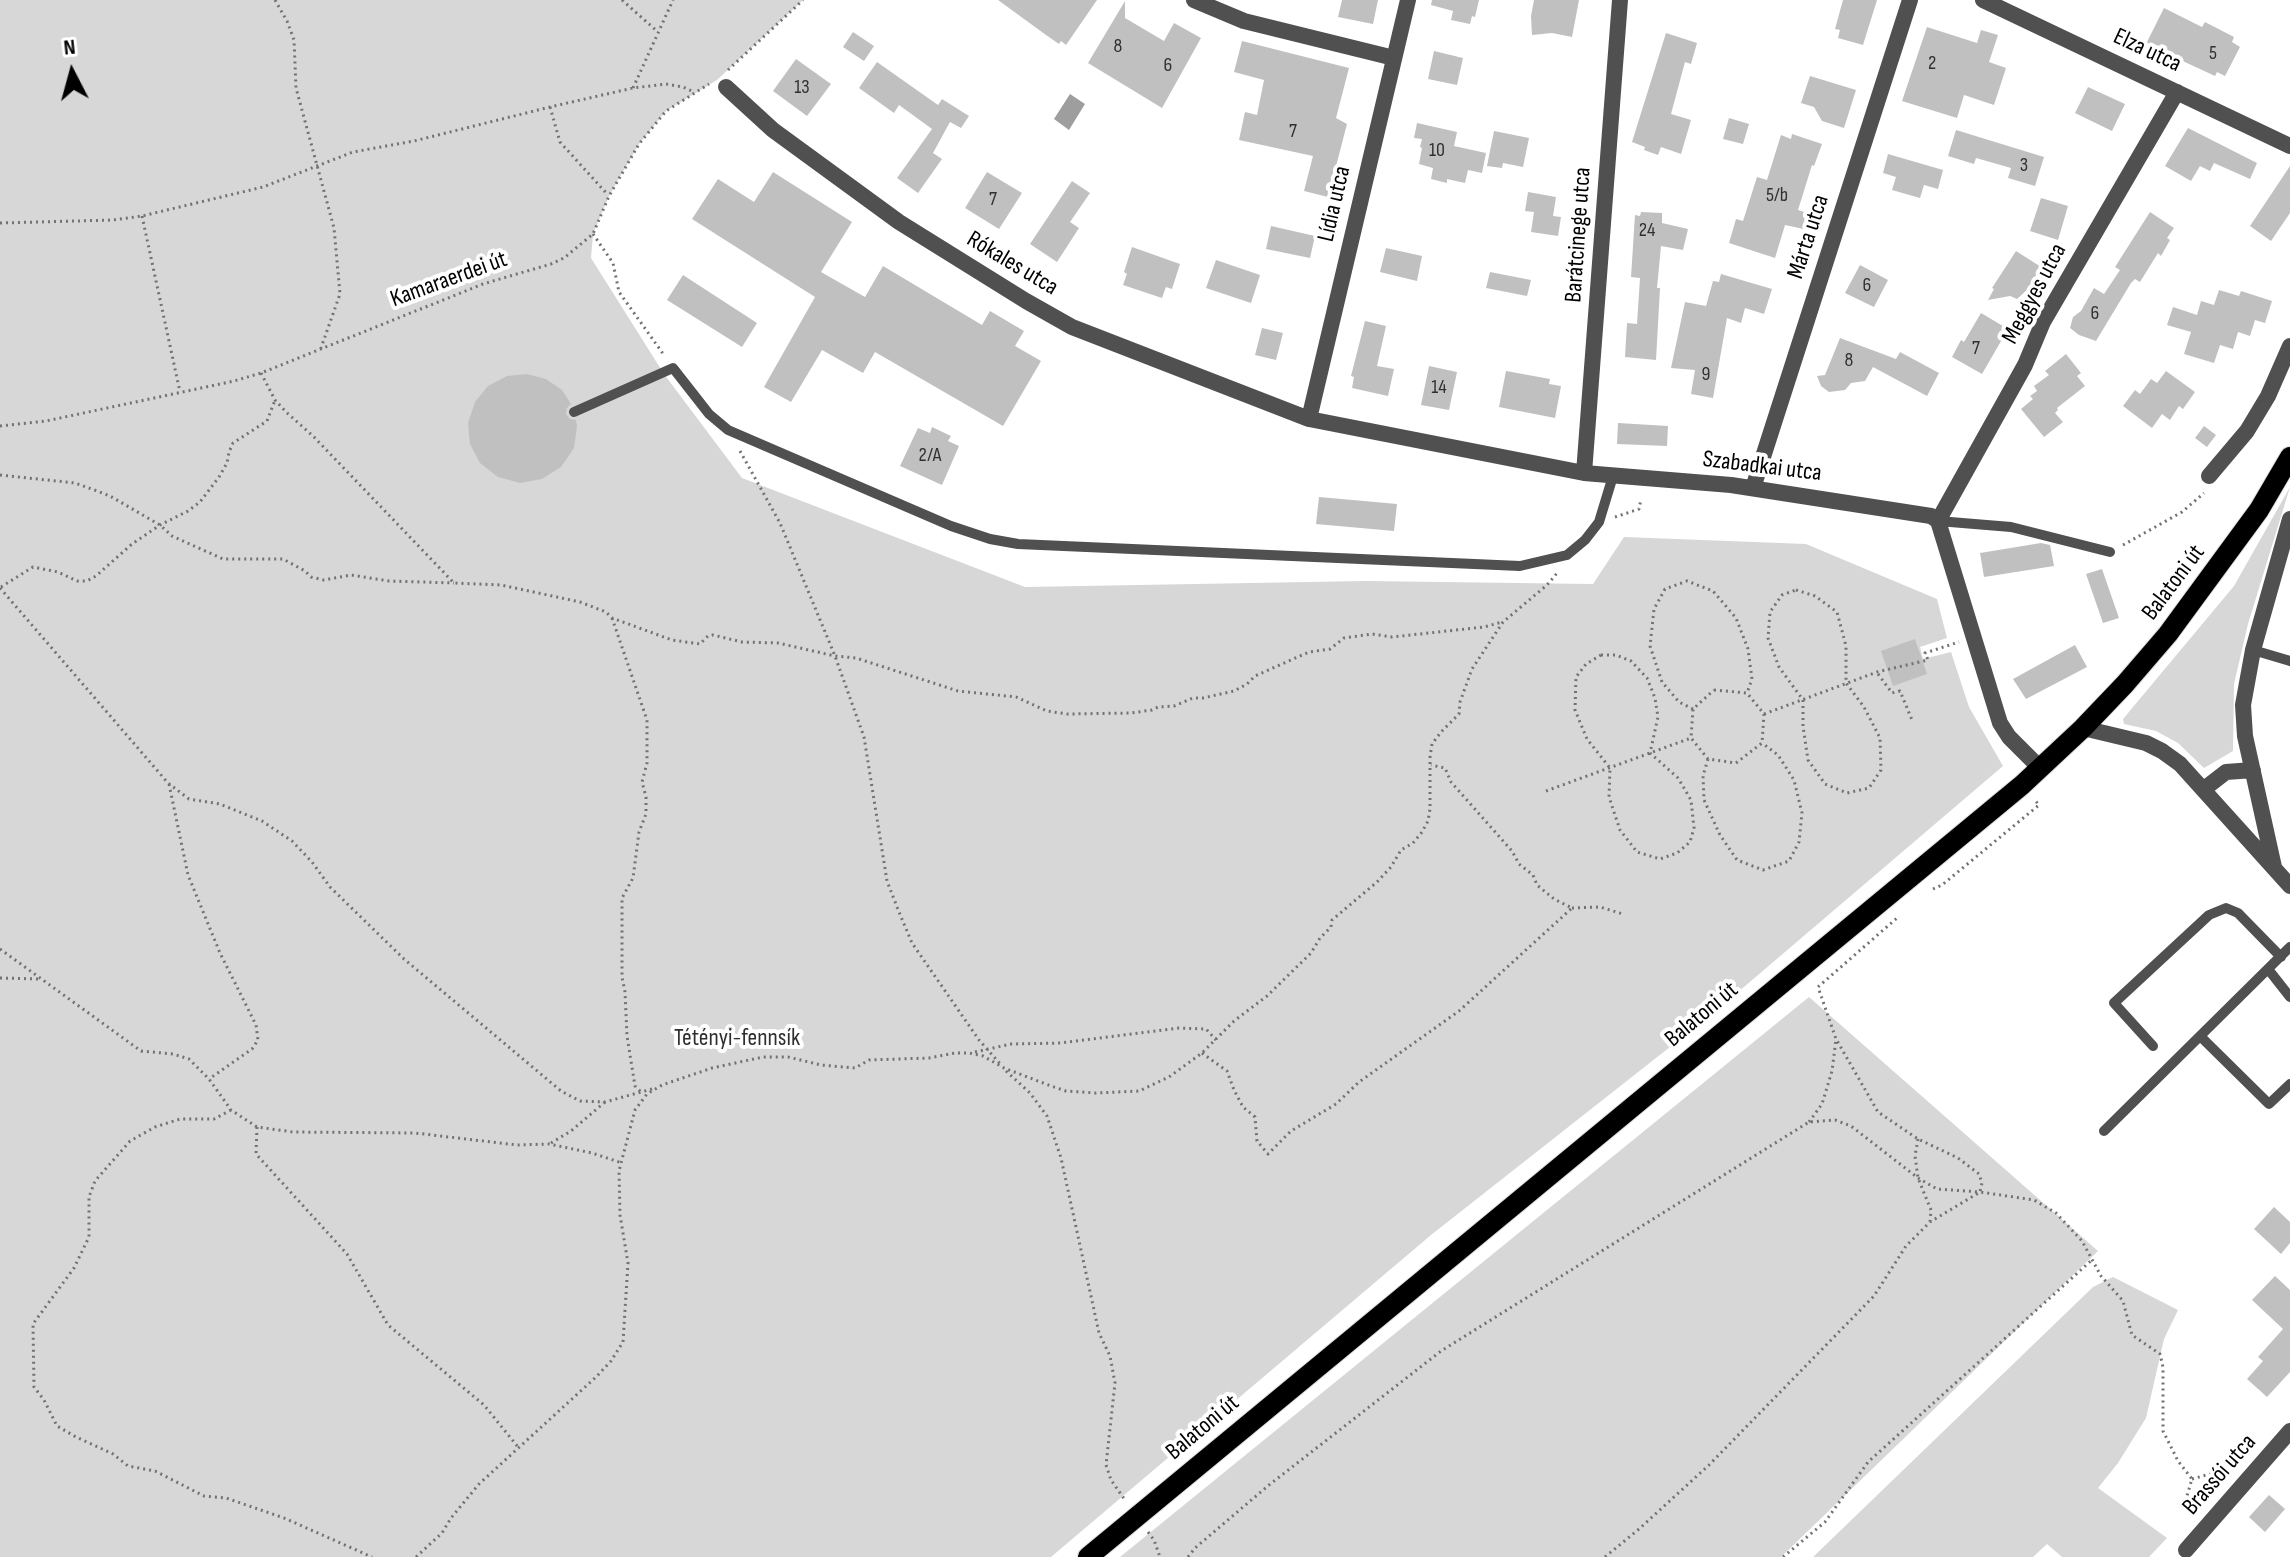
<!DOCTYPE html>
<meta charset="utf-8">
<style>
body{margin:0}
#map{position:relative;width:2290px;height:1557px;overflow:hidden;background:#fff;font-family:"Sofia Sans Condensed",sans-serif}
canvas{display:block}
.north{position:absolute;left:32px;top:32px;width:80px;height:80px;-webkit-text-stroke:6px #fff;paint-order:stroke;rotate:354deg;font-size:22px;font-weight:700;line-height:32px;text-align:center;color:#000}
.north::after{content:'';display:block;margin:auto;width:28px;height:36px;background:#000;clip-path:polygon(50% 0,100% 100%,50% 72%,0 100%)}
</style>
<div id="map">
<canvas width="2290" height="1557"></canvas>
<div class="north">N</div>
</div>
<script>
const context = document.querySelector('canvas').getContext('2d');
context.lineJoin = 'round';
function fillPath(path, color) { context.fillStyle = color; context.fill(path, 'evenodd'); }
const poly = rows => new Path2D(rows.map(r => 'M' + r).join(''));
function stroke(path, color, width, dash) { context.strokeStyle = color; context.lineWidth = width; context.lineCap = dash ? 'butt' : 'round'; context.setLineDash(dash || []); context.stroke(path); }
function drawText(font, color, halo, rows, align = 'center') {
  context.font = font + ' "Sofia Sans Condensed",sans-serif'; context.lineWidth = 8; context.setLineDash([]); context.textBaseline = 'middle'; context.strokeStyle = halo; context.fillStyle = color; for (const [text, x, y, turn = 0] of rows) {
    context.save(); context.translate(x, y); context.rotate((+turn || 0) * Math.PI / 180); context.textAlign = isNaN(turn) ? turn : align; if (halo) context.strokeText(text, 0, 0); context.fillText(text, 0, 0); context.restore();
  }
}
fillPath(poly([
 [0,0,803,0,717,80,666,111,639,144,609,196,593,234,591,258,664,374,742,478,1025,587,1365,581,1593,584,1624,537,1806,544,1937,599,1947,638,1920,647,1923,659,1951,652,1969,707,2003,766,1717,1010,1431,1235,1051,1557,0,1557],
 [2290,487,2248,624,2234,684,2233,751,2204,768,2178,743,2156,731,2124,724,2123,719,2234,586],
 [1809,997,2098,1251,1781,1557,1120,1557],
 [2113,1277,2178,1310,2164,1339,2146,1418,2118,1463,2098,1488,2167,1538,2149,1557,2062,1557,2047,1544,2033,1557,1813,1557,2093,1287]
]), '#d7d7d7');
fillPath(poly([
 [1070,94,1085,104,1069,130,1054,119]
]), '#9e9e9e');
fillPath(poly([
 [998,0,1097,0,1066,45,1061,41,1059,44,1046,35],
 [1342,0,1378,0,1373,24,1338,17],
 [1432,0,1479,0,1475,17,1472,16,1470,24,1451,20,1453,11,1431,5],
 [1534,0,1579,0,1572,37,1552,33,1532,35,1531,16],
 [1843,0,1877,0,1863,45,1838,38,1840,30,1835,29],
 [1125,1,1125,18,1164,41,1174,23,1201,38,1162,108,1088,63],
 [2164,8,2202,27,2205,22,2234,37,2232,42,2240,47,2225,76,2217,72,2215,76,2146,44],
 [1927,27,1977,43,1981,30,1998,35,1989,62,2006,68,1994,105,1964,95,1957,118,1902,101],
 [853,32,874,46,864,61,843,47],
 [1666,33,1697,43,1691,64,1685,62,1671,114,1691,120,1681,154,1661,147,1658,155,1644,150,1645,147,1632,142],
 [1242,41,1349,68,1336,118,1347,124,1328,197,1304,191,1313,156,1239,140,1245,112,1257,115,1264,80,1234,72],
 [1434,51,1463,58,1457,85,1428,79],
 [796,59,831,84,807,116,773,91],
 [877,62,938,105,942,99,969,116,961,128,950,122,933,153,942,159,918,193,897,178,932,129,899,105,894,113,859,88],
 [1810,76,1856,90,1844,128,1822,121,1814,107,1801,103],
 [2088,87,2125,104,2112,131,2075,113],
 [1729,118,1749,124,1743,144,1723,139],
 [1417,123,1457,132,1454,146,1486,153,1482,173,1468,170,1465,183,1447,179,1447,183,1431,179,1433,168,1419,164,1422,148,1420,147,1422,139,1414,138],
 [2188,128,2257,163,2250,179,2214,163,2210,171,2200,166,2191,181,2165,166],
 [1956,130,2044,157,2035,186,2008,178,2011,168,1976,158,1974,164,1948,156],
 [1494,131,1529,138,1523,167,1503,163,1502,168,1487,166],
 [1792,134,1822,144,1814,166,1812,165,1798,210,1817,216,1813,231,1785,225,1775,258,1729,243,1736,219,1743,221,1757,177,1767,180,1781,135,1791,139],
 [1888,154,1943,170,1938,189,1924,185,1920,198,1892,190,1896,177,1883,173],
 [2290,166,2290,213,2271,241,2250,226],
 [773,172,852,222,821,272,865,297,883,266,982,325,990,311,1024,331,1015,346,1041,361,1003,426,875,352,863,373,822,350,791,402,764,387,815,297,692,219,718,179,754,202],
 [987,172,1022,193,999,229,965,208],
 [1072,181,1090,193,1070,222,1079,228,1057,262,1030,244],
 [1528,192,1556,197,1553,216,1561,217,1558,236,1531,232,1534,212,1525,211],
 [2041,198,2068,206,2058,240,2030,231],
 [1641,212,1662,213,1662,223,1688,229,1683,250,1661,246,1657,288,1660,288,1656,360,1625,357,1627,323,1637,324,1640,278,1631,277,1635,215,1640,216],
 [2150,212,2174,228,2167,238,2170,240,2161,256,2158,253,2140,282,2135,279,2131,283,2096,341,2079,335,2070,328,2073,317,2081,311,2094,288,2104,294,2120,270,2115,267],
 [1271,226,1315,236,1310,258,1266,249],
 [1132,247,1180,264,1172,289,1166,287,1162,298,1123,285,1127,274,1124,272],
 [1386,248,1422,256,1417,281,1380,272],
 [2016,251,2041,267,2027,290,2017,299,2010,296,1988,300,1994,289,1992,288],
 [1216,260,1260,275,1251,303,1206,288],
 [1860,265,1888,280,1874,307,1845,293],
 [1490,272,1531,280,1527,296,1486,288],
 [1721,274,1772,289,1764,314,1745,308,1741,323,1727,318,1713,398,1691,394,1695,370,1671,368,1685,302,1706,306,1713,281,1719,282],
 [683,275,757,323,742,347,667,300],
 [2219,290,2239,296,2241,291,2272,301,2265,323,2255,320,2250,336,2238,332,2233,349,2220,345,2214,363,2184,354,2191,332,2167,325,2173,307,2197,315,2201,301,2214,305],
 [1981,313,2008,329,1982,374,1952,357,1961,340,1964,342],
 [1365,321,1386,326,1377,366,1394,369,1388,396,1352,388,1354,377,1351,376],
 [1262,328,1283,333,1276,360,1255,355],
 [1840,338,1896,359,1900,352,1939,373,1927,396,1873,367,1865,381,1851,383,1845,390,1829,392,1821,386,1817,376,1825,375],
 [2066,354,2081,373,2077,376,2085,386,2057,408,2058,410,2055,413,2063,422,2044,437,2021,409,2033,399,2030,396,2037,391,2034,386,2049,375,2045,371],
 [1429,366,1457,372,1449,410,1421,405],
 [1506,371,1550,379,1549,384,1561,386,1555,418,1499,407],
 [2166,371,2195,392,2183,409,2179,406,2170,420,2162,414,2152,428,2123,406,2135,390,2140,394,2151,379,2157,383],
 [527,374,546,379,562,390,571,404,567,408,566,414,570,419,576,420,577,426,574,448,561,467,542,479,520,483,498,477,480,463,470,444,468,423,475,402,488,386,507,376],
 [1618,423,1668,426,1667,446,1617,444],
 [2204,426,2216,435,2207,447,2195,438],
 [932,427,951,436,948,441,959,446,942,485,900,466,918,428,930,433],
 [1319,497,1397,504,1394,531,1316,524],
 [2041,543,2050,545,2054,566,1984,577,1980,553],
 [2102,569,2119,618,2103,623,2086,574],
 [1915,639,1927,674,1893,686,1881,651],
 [2075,645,2087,667,2026,699,2013,679],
 [2274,1207,2290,1222,2290,1243,2281,1254,2254,1229],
 [2275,1276,2290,1290,2290,1372,2267,1397,2247,1379,2263,1361,2258,1357,2283,1329,2252,1300],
 [2269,1495,2285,1509,2265,1532,2249,1517]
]), '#c0c0c0');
const primary = poly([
 [1088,1557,2022,785,2083,728,2125,684,2168,634,2259,510,2290,457]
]);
stroke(primary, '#dbdbdb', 22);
stroke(poly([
 [275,0,287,21,294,40,296,88,334,228,340,294,321,348],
 [622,0,658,32],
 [728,70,803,0],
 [633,88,673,0],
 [550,107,560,142,608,195],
 [142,216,180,392],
 [0,223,113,220,142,216,263,187,353,152,414,141,550,107,633,88,666,84,683,87,694,92],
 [593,234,613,263,619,292,664,355],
 [261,373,275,400,286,412,313,436,454,583,501,585,580,602,606,612,612,618,672,640,700,644,708,636,713,635,742,642,778,643,835,656,856,658,958,691,1016,697,1047,711,1067,714,1131,713,1152,710,1158,707,1174,706,1193,698,1203,698,1234,691,1247,684,1255,676,1309,652,1330,649,1344,638,1372,634,1392,637,1484,627,1502,622],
 [0,426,46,421,234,381,261,373,483,284,551,264,564,258,593,234,609,196,639,144,666,111,709,84],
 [740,451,780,523,835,656,864,737,887,881,899,912,912,943,979,1040,1001,1065],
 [0,475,75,483,97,491,110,496,160,525,172,536,223,559,283,559,305,571,311,577,324,580,351,575,389,581,454,583],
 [1615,517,1639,509,1641,499],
 [2123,545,2182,512,2204,493],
 [1,587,33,567,58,572,77,581,87,581,96,576,132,544,160,525,188,511,200,502,219,477,227,463,229,452,233,443,267,421,275,400],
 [0,588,168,783,189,799,220,804,262,821,292,841,312,862,330,887,404,959,561,1091,580,1101,605,1102,652,1089],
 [1796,590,1815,596,1837,612,1846,646,1846,683,1864,707,1880,738,1881,770,1869,788,1847,793,1825,784,1808,760,1803,726,1803,700,1779,667,1768,638,1770,612,1782,595,1796,590],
 [612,618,647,720,647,763,642,782,646,797,646,814,639,832,633,878,622,898,622,977,625,992,627,1036,635,1086,642,1093],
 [1601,655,1616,655,1631,661,1647,678,1655,698,1658,717,1650,753,1678,778,1691,800,1694,828,1690,842,1677,853,1660,859,1637,852,1620,830,1609,797,1610,768,1587,739,1575,710,1576,677,1586,664,1601,655],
 [1878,674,1892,693,1900,691,1912,720],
 [1714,690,1747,693,1764,714,1762,743,1736,763,1708,759,1691,738,1693,709,1714,690],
 [1693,709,1679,702,1662,682,1650,646,1654,609,1665,589,1687,581,1713,591,1736,618,1748,649,1752,679,1747,693],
 [1764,714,1877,672,1928,660,1925,653,1959,642],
 [1708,759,1703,776,1704,800,1720,835,1737,860,1763,870,1789,861,1799,842,1802,813,1794,780,1778,755,1762,743],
 [169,784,188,875,220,953,256,1025,258,1040,252,1049,209,1079],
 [1546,791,1691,738],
 [1933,889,1942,885,2039,805,2034,799],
 [1572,908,1600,907,1623,914],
 [0,949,141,1051,173,1054,189,1059,209,1079,231,1110,257,1127,293,1132,415,1133,517,1145,549,1144,592,1153,622,1163],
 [0,978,40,979],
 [975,1052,1011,1044,1061,1043,1179,1028,1206,1029,1216,1040],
 [1202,1053,1227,1071,1234,1090,1243,1107,1255,1117,1257,1141,1268,1154,1291,1131,1336,1104,1359,1082,1459,1011,1572,908,1554,899,1537,885,1533,875,1519,864,1512,851,1451,782,1445,768,1431,765],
 [1006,1071,1030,1093,1047,1116,1061,1158,1099,1333,1110,1356,1115,1383,1106,1465,1111,1480,1125,1500],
 [231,1110,214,1119,180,1119,155,1127,130,1141,95,1181,89,1197,89,1237,74,1268,33,1324,34,1387,44,1400,57,1426,76,1437,113,1454,128,1466,155,1471,204,1496,226,1498,284,1518,372,1557],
 [1809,1122,1822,1104,1832,1071,1836,1039],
 [257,1127,256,1154,347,1254,388,1325,484,1405,518,1447],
 [1918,1139,1915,1156,1918,1178,1931,1210,1930,1222],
 [551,1143,571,1131,605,1102],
 [2192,1479,2210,1474,2227,1477],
 [1148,1532,1154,1540,1160,1557],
 [416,1557,442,1533,451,1518,479,1484,596,1377,611,1361,623,1342,628,1263,620,1215,619,1171,635,1110,647,1094,662,1085,712,1068,763,1057,788,1057,821,1065,855,1068,869,1060,929,1058,955,1053,969,1053,983,1056,1004,1068,1051,1086,1066,1091,1096,1093,1139,1091,1169,1077,1202,1053,1234,1021,1267,996,1311,953,1320,938,1331,927,1332,920,1377,882,1391,867,1401,850,1413,843,1422,832,1428,821,1430,809,1430,757,1432,744,1441,732,1459,714,1460,702,1472,669,1503,622,1547,585,1558,572],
 [1188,1557,1195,1548,1269,1485,1441,1351,1809,1122,1835,1120,1851,1126,1918,1178,1937,1189,1980,1192,1982,1183,1979,1174,1958,1158,1918,1139,1878,1112,1836,1039,1818,987,1897,918],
 [1605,1557,1639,1529,1709,1465,1874,1296,1906,1246,1930,1222,1980,1192,2034,1200,2056,1213,2082,1241,2101,1276,2123,1301,2132,1335,2160,1354,2163,1367,2163,1431,2178,1461,2192,1479,2187,1496,2196,1511],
 [1783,1557,1825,1522,1868,1462,2093,1259]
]), '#727272', 3, [2, 4]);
stroke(poly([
 [574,412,673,368,709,414,728,430,951,526,990,539,1018,544,1520,566,1567,555,1585,540,1599,522,1613,476],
 [1938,521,2011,527,2110,552],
 [2253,650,2290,661],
 [2268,969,2290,997],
 [2200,1036,2269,1104,2290,1084],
 [2153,1046,2114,1003,2209,915,2226,908,2238,913,2281,957],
 [2104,1131,2290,947]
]), '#505050', 10);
stroke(poly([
 [1194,0,1244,21,1394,58],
 [1983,0,2290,146],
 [726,87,773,130,899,222,1026,301,1072,327,1309,419,1584,473,1731,485,1931,516,1938,521,2000,723,2009,737,2040,768],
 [1309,419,1408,0],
 [1584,473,1620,0],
 [2209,476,2247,431,2268,396,2290,346],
 [1753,488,1910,0],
 [1938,521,2025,365,2043,322,2177,92],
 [2186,1550,2290,1431]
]), '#505050', 16);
stroke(poly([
 [2083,728,2146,743,2162,751,2180,764,2290,886],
 [2204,789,2226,772,2253,770],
 [2274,867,2245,736,2243,705,2253,650,2290,519]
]), '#505050', 16);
stroke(primary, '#000', 20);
drawText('20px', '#303030', null, [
 ["8",1118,47],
 ["5",2213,54],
 ["2",1932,64],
 ["6",1168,66],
 ["13",802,88],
 ["7",1293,132],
 ["10",1437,151],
 ["3",2024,166],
 ["5/b",1777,196],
 ["7",993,200],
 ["24",1647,231],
 ["6",1867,286],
 ["6",2095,314],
 ["7",1976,349],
 ["8",1849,361],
 ["9",1706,375],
 ["14",1439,388],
 ["2/A",930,456]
]);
drawText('24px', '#000', '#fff', [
 ["Elza utca",2147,51,25],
 ["Lídia utca",1335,204,-77],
 ["Barátcinege utca",1579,235,-86],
 ["Márta utca",1809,237,-72],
 ["Rókales utca",1012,264,31],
 ["Kamaraerdei út",449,280,-20],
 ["Meggyes utca",2035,294,-62],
 ["Szabadkai utca",1762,467,7],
 ["Balatoni út",2174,583,-53],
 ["Balatoni út",1702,1015,-40],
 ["Balatoni út",1203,1428,-40],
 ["Brassói utca",2220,1475,-49]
]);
drawText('24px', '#2e2e2e', '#fff', [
 ["Tétényi-fennsík",737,1039]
]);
</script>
